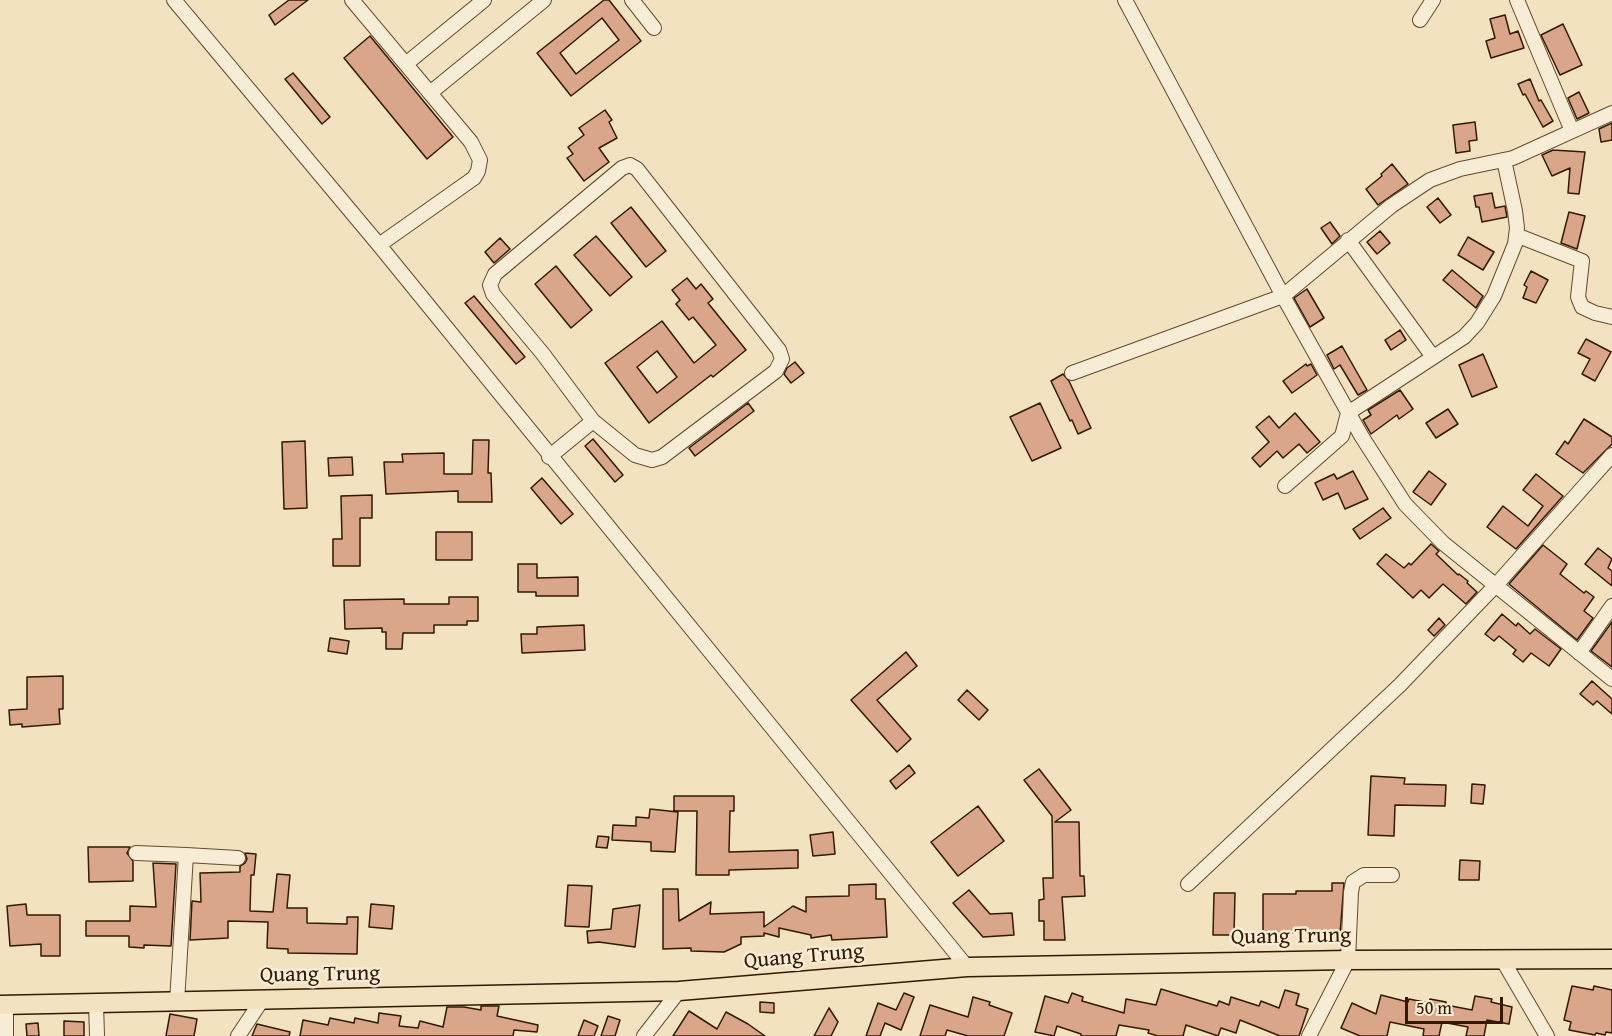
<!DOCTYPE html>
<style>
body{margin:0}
#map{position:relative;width:1612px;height:1036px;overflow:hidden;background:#f2e2c0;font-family:"Gentium Book Plus",serif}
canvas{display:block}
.scale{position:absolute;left:1405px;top:997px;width:98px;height:27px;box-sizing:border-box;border:3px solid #321900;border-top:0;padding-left:8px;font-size:18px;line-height:21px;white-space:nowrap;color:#321900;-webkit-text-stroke:4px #f7ecd6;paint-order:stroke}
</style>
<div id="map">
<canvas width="1612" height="1036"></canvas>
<div class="scale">50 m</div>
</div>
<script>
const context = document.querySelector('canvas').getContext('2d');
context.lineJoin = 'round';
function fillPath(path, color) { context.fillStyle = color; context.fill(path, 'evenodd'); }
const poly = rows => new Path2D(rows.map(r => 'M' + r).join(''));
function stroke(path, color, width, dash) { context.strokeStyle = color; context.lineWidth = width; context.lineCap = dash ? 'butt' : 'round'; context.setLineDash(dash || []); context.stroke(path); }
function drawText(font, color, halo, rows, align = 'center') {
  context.font = font + ' "Gentium Book Plus",serif'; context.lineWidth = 5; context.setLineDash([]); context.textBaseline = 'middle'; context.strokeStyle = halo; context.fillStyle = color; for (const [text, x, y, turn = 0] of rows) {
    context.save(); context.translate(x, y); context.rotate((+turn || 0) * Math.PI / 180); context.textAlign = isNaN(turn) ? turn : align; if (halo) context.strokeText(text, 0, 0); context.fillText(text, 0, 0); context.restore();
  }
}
const building = poly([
 [289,0,308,0,275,25,269,15,289,0],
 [604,0,609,0,641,41,571,96,537,53,604,0],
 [602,18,619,40,576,74,560,53,602,18],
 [1505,15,1510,34,1518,31,1524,48,1491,58,1486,41,1495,38,1490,19,1505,15],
 [1563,24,1582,65,1560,75,1541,35,1563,24],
 [370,36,453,137,427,159,344,58,370,36],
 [293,73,330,117,322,124,285,79,293,73],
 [1530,79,1539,101,1541,100,1553,121,1543,127,1525,94,1523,95,1518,84,1530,79],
 [1579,92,1589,113,1577,119,1568,98,1579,92],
 [605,110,612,120,609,122,617,138,599,148,609,162,584,181,567,158,573,154,568,147,584,135,579,128,605,110],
 [1475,122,1477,140,1469,141,1470,151,1456,153,1453,125,1475,122],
 [1612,123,1612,140,1601,142,1599,129,1612,123],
 [1553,150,1585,152,1579,194,1568,193,1570,168,1552,176,1542,155,1553,150],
 [1392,164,1408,184,1378,205,1366,189,1382,176,1381,174,1392,164],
 [1492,193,1495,208,1505,206,1507,217,1482,222,1479,207,1476,207,1474,196,1492,193],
 [1438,198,1451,215,1440,223,1427,207,1438,198],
 [631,207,666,251,646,267,611,223,631,207],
 [1569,212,1585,216,1577,249,1561,243,1569,212],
 [1330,222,1340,236,1332,244,1321,228,1330,222],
 [1380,231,1390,243,1377,254,1367,242,1380,231],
 [596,236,632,277,610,296,574,255,596,236],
 [1468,237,1494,252,1483,270,1458,255,1468,237],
 [500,238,510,249,494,263,485,252,500,238],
 [556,266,592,310,571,328,535,284,556,266],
 [1452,270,1483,296,1476,308,1443,280,1452,270],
 [1531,271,1548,280,1536,303,1523,298,1527,287,1524,285,1531,271],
 [687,278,696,289,701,284,713,299,708,303,746,350,713,377,711,375,649,423,605,363,662,321,694,363,716,345,693,317,689,320,676,304,680,300,672,290,687,278],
 [657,351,677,377,657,393,637,367,657,351],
 [1307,289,1324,318,1310,327,1294,298,1307,289],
 [474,296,525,357,516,364,465,303,474,296],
 [1400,330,1406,340,1391,350,1385,340,1400,330],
 [1586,339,1611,352,1595,381,1582,374,1590,359,1578,353,1586,339],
 [1342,346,1367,390,1358,395,1340,365,1334,369,1327,355,1342,346],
 [1483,354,1497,387,1472,397,1459,365,1483,354],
 [795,362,804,373,791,383,784,374,787,368,795,362],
 [1306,364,1307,366,1311,364,1317,375,1292,393,1283,381,1306,364],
 [1063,374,1069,381,1091,428,1078,434,1072,420,1070,421,1051,381,1063,374],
 [1400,390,1413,409,1399,419,1397,415,1371,434,1363,420,1371,415,1368,410,1400,390],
 [748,403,754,411,695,456,689,448,748,403],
 [1040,403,1061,448,1032,461,1010,417,1040,403],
 [1448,409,1458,424,1436,438,1426,423,1448,409],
 [1295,413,1320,442,1307,453,1299,444,1283,458,1277,451,1260,467,1252,458,1269,442,1256,427,1269,416,1279,428,1295,413],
 [1584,419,1612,437,1612,444,1583,473,1556,454,1565,441,1568,444,1584,419],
 [593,439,623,475,615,482,585,446,593,439],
 [473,440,489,440,488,473,491,473,492,502,458,502,458,491,386,494,384,462,403,462,402,454,444,453,444,474,472,474,473,440],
 [305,441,307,508,284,509,282,442,305,441],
 [352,457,353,475,329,476,328,458,352,457],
 [1353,471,1368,499,1345,509,1338,493,1323,500,1315,483,1334,474,1337,479,1353,471],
 [1429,471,1446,484,1431,505,1413,492,1429,471],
 [1536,474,1563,496,1516,549,1487,527,1503,506,1528,526,1543,506,1523,490,1536,474],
 [542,478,573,514,561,524,531,488,542,478],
 [372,495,372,518,360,518,360,566,333,566,333,539,342,539,341,496,372,495],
 [1383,508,1391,518,1360,539,1353,529,1383,508],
 [436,532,472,532,472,560,436,560,436,532],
 [1431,544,1439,551,1436,554,1458,575,1459,574,1468,581,1467,583,1477,592,1466,604,1443,584,1429,598,1421,590,1413,598,1377,564,1386,554,1404,568,1409,563,1411,565,1431,544],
 [1543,545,1567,564,1560,574,1584,593,1586,591,1594,597,1584,611,1593,618,1577,640,1509,584,1543,545],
 [1598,548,1612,559,1608,568,1612,571,1612,586,1585,564,1598,548],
 [518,564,537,564,537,578,578,577,578,596,536,596,536,592,518,592,518,564],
 [449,597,478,597,478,621,467,621,467,625,434,625,434,633,403,633,402,649,386,649,386,632,382,632,382,628,345,629,344,600,404,599,404,604,449,604,449,597],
 [1502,614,1516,626,1518,623,1530,634,1535,629,1561,649,1549,666,1531,653,1523,662,1513,654,1516,650,1499,636,1494,641,1485,634,1502,614],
 [1439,618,1445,625,1434,636,1428,630,1439,618],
 [1612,622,1612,667,1591,651,1612,622],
 [584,625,585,650,522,653,521,634,537,634,537,627,584,625],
 [330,638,349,641,347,654,328,651,330,638],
 [906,652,917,666,877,700,911,739,897,752,851,700,906,652],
 [63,676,63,709,59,709,60,724,22,727,22,724,10,725,9,710,27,709,27,677,63,676],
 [1592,681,1612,699,1612,714,1597,701,1593,705,1580,694,1592,681],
 [967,690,988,710,979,720,958,700,967,690],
 [909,765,915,773,896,789,890,781,909,765],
 [1039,769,1071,810,1055,822,1079,822,1080,876,1084,876,1085,896,1062,897,1065,940,1044,940,1044,921,1039,921,1039,900,1044,899,1043,878,1053,878,1052,816,1024,780,1039,769],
 [1371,776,1405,778,1404,784,1446,785,1445,806,1395,805,1394,836,1368,835,1371,776],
 [1472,784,1485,785,1483,804,1471,803,1472,784],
 [674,796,734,796,734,811,730,811,729,852,798,850,798,868,729,870,729,875,696,875,697,811,674,811,674,796],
 [978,806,1004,841,958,876,931,842,978,806],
 [650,809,678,812,675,852,651,851,651,842,612,840,613,825,636,826,636,817,649,818,650,809],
 [833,832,835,854,813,856,810,835,833,832],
 [598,836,609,837,607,848,596,847,598,836],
 [88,847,130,847,127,853,133,861,133,881,89,882,88,847],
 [245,853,256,854,254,875,251,875,250,911,273,912,277,874,290,875,287,908,307,908,307,923,347,924,347,917,358,917,357,954,288,953,288,949,267,948,268,922,228,921,228,938,190,940,192,901,201,902,200,873,240,872,240,866,245,863,247,859,245,853],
 [1460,860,1480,861,1479,880,1459,880,1460,860],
 [153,863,176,864,171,946,144,945,144,948,129,947,129,936,86,936,86,921,130,921,130,906,156,907,153,863],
 [1332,883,1344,883,1340,934,1263,932,1263,894,1296,894,1296,891,1332,891,1332,883],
 [876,884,876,899,885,899,887,937,832,940,831,935,811,938,811,935,779,928,779,937,764,933,764,936,741,937,741,944,724,952,691,951,691,948,663,949,663,889,678,889,679,921,711,902,710,914,764,912,764,927,793,906,806,912,806,897,849,896,849,885,876,884],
 [568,885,592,886,589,927,565,926,568,885],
 [969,890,990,914,1012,913,1014,935,983,937,953,903,969,890],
 [1214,893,1235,893,1234,935,1213,935,1214,893],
 [26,904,27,915,60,915,60,956,41,956,41,944,10,946,7,906,26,904],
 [371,904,394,906,392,929,369,927,371,904],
 [640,905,635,947,599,942,588,943,587,931,611,929,613,909,640,905],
 [1572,986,1593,990,1594,986,1612,990,1612,1033,1606,1032,1605,1035,1596,1033,1595,1035,1569,1030,1571,1022,1564,1020,1572,986],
 [1161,989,1217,1006,1219,1001,1229,1005,1231,997,1259,1006,1261,1001,1279,1008,1285,990,1299,994,1296,1005,1308,1009,1299,1036,1280,1036,1240,1020,1236,1033,1221,1028,1218,1036,1186,1025,1183,1036,1158,1036,1148,1033,1149,1030,1119,1025,1116,1036,1081,1036,1081,1034,1057,1026,1054,1036,1035,1032,1045,996,1068,1003,1072,993,1083,997,1082,1001,1124,1013,1126,999,1156,1005,1161,989],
 [904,993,914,997,901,1030,885,1023,880,1036,866,1036,878,1003,896,1010,904,993],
 [1381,995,1408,1002,1409,999,1429,1003,1430,999,1446,1002,1446,1005,1472,1010,1475,996,1492,999,1491,1002,1512,1007,1509,1024,1487,1020,1484,1036,1466,1036,1468,1027,1442,1022,1439,1036,1423,1036,1424,1029,1390,1022,1387,1036,1360,1036,1341,1028,1352,1003,1376,1014,1381,995],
 [973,997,990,1002,989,1005,1012,1013,1004,1036,968,1036,947,1030,945,1036,920,1036,930,1005,968,1017,973,997],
 [760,1002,774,1003,774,1013,760,1012,760,1002],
 [481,1006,499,1006,497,1016,538,1025,537,1032,514,1030,513,1036,300,1036,303,1020,328,1025,330,1018,354,1023,355,1018,378,1023,379,1013,401,1016,399,1026,418,1028,420,1021,443,1027,447,1007,464,1007,481,1010,481,1006],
 [829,1008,838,1022,831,1036,814,1036,829,1008],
 [689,1011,717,1029,726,1012,748,1024,765,1036,673,1036,689,1011],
 [170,1014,197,1019,194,1036,166,1036,170,1014],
 [608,1016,620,1020,615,1036,601,1036,608,1016],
 [584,1020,598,1026,594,1036,578,1036,584,1020],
 [64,1021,84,1022,84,1036,64,1036,64,1021],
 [38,1023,39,1036,27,1036,26,1024,38,1023],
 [257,1024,290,1032,289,1036,252,1036,257,1024]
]);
fillPath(building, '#d9a68a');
stroke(building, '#321900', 1.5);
const minor = poly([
 [174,0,379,245,967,967],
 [352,0,471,142,480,160,478,171,474,178,379,245],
 [632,0,654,28],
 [1125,0,1283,296,1362,437,1405,504,1443,543,1612,679],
 [1517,0,1572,131],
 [1420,20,1433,0],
 [407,63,484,0],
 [430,93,544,0],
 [630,165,637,169,779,350,782,359,776,371,662,457,652,460,635,455,593,421,543,354,493,294,490,285,495,274,622,168,630,165],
 [1516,235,1582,261,1578,297,1582,307,1595,313,1612,317],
 [1348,240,1433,357],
 [1072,373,1283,296,1391,206,1430,180,1460,169,1513,158,1612,113],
 [549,457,593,421],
 [1285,486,1342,436,1348,413,1464,337,1477,323,1494,296,1515,244,1517,228,1515,211,1504,160],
 [1579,653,1612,606],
 [136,853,186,855],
 [1188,884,1400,685,1496,585,1612,455],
 [1502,959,1547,1036],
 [177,1002,186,855,238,858],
 [96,1003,97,1036],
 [6,1036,6,1005],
 [238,1036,262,1000],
 [644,1036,679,991],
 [1309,1036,1348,960,1351,892,1353,882,1364,875,1392,875]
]);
const major = poly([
 [0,1005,679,991,967,967,1348,960,1612,959]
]);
stroke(minor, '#624b30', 16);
stroke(major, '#321900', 21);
stroke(minor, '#f7ecd6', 14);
stroke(major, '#f2e2c0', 18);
drawText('22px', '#321900', '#f7ecd6', [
 ["Quang Trung",1291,937,-1],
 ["Quang Trung",804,957,-5],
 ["Quang Trung",320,975,-1]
]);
</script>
